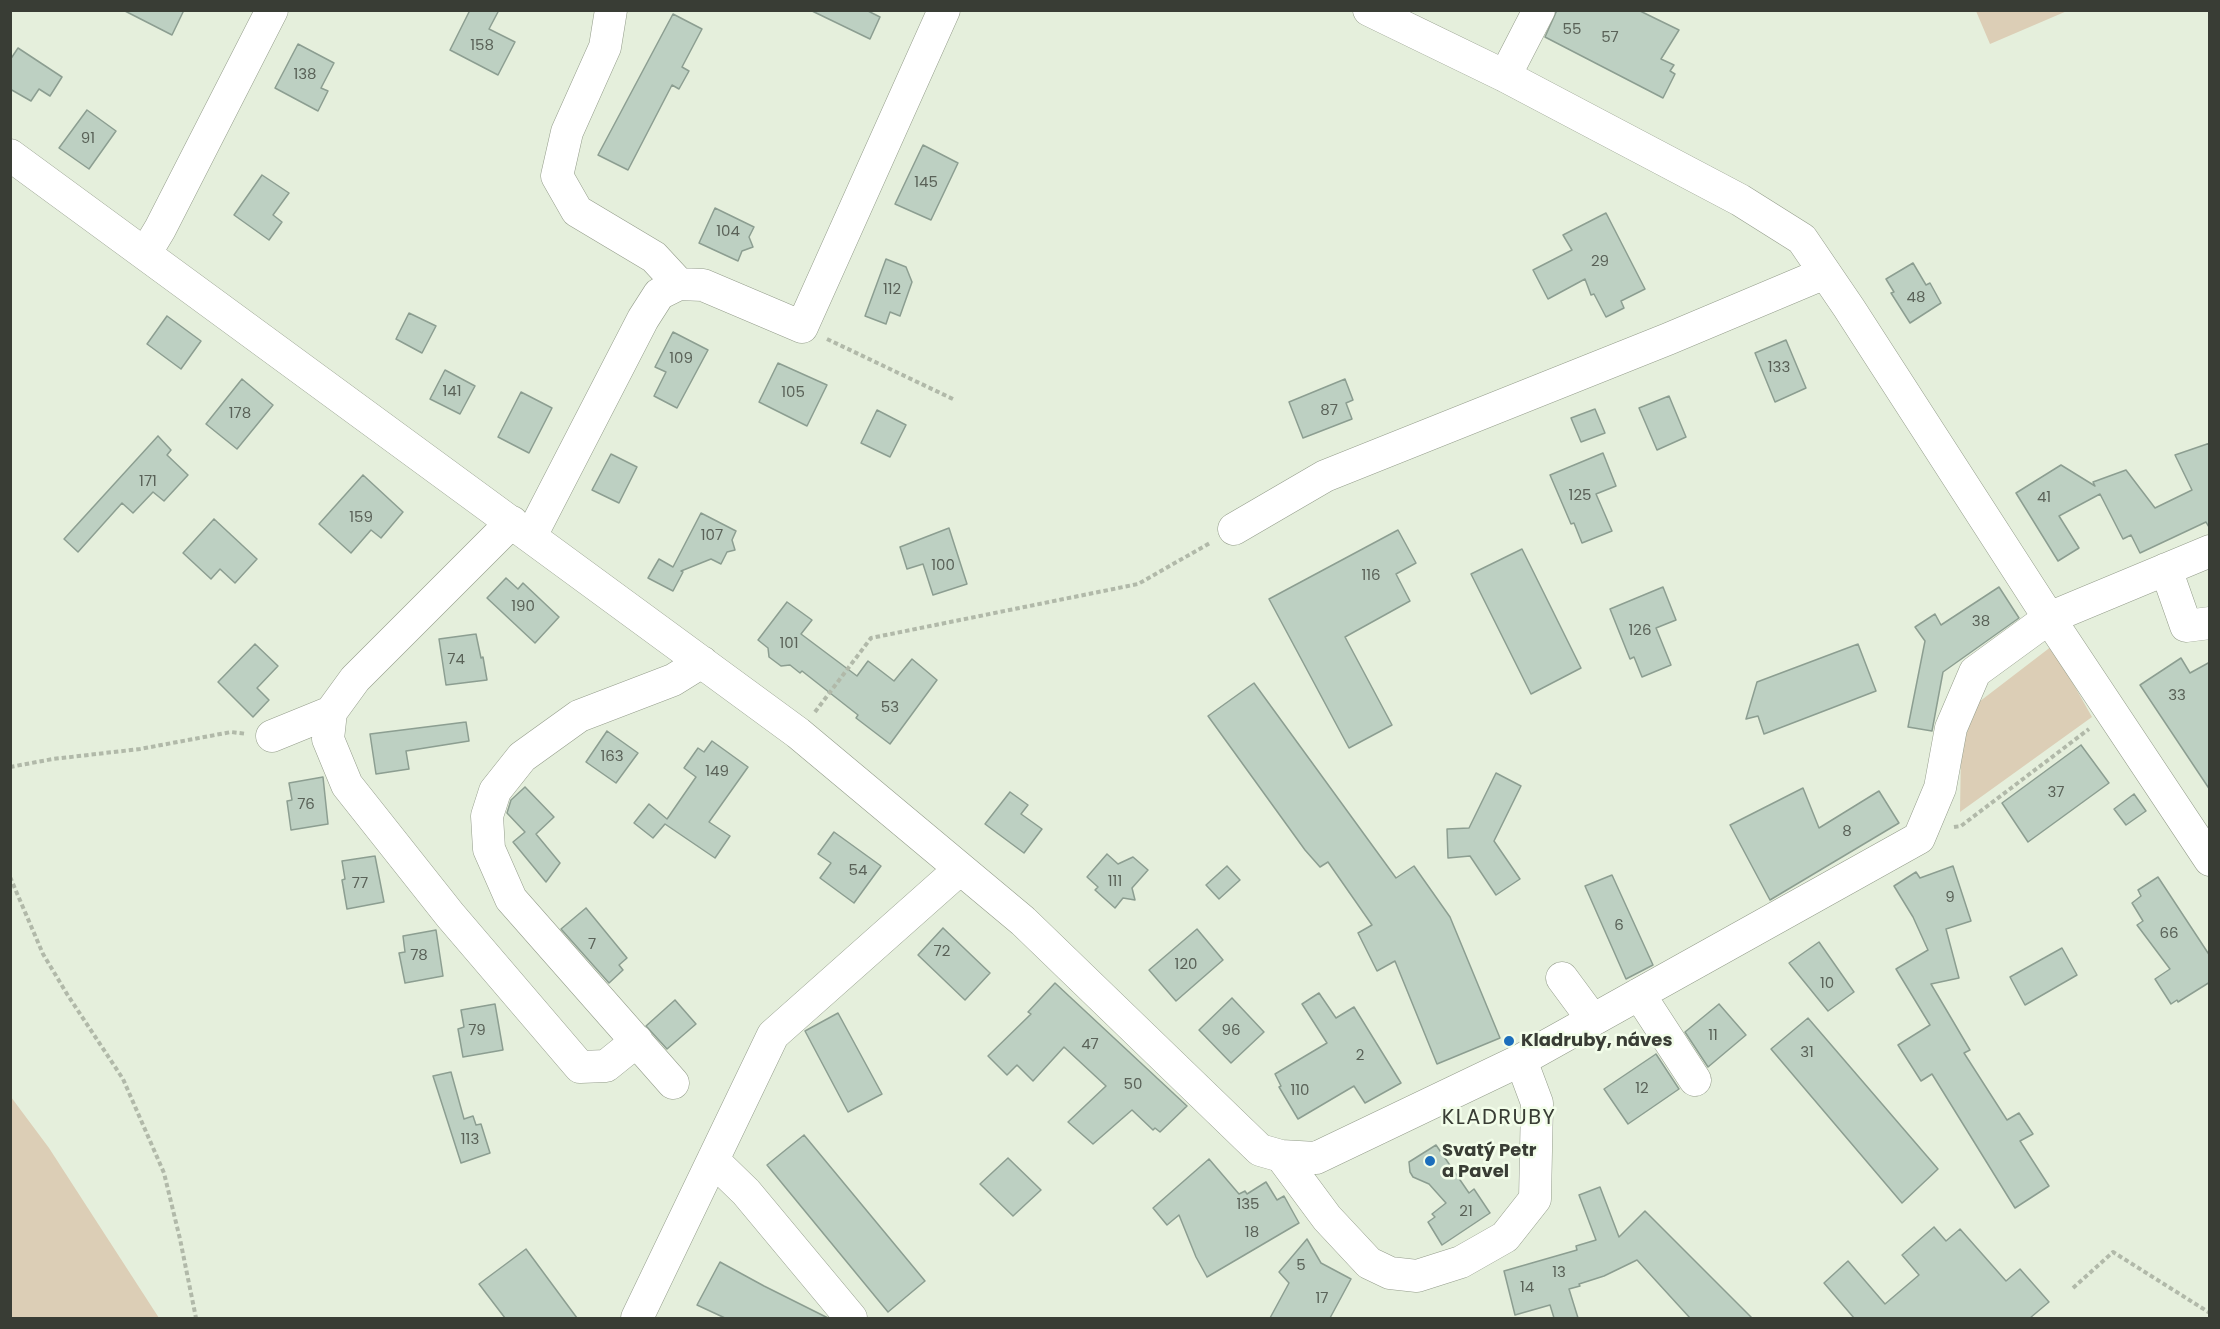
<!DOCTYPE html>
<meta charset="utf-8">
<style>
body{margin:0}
#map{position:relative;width:2220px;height:1329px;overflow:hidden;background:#e5efdc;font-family:Poppins,sans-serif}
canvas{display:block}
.frame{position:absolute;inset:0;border:12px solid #393d35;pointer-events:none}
</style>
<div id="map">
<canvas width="2220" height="1329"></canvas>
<div class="frame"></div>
</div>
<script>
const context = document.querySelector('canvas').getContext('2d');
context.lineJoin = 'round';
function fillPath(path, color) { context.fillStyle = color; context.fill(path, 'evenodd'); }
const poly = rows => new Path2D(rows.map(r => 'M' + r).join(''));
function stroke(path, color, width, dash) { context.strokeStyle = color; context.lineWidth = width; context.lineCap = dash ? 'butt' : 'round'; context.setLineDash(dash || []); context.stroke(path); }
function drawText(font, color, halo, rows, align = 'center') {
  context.font = font + ' Poppins,sans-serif'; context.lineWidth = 5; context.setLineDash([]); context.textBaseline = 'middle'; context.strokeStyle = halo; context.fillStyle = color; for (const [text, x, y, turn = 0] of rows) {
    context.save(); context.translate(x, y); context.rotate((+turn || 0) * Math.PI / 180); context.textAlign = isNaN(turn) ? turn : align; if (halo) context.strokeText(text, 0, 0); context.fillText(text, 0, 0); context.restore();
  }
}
fillPath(poly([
 [1976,11,2067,11,1990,44],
 [2052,646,2092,717,1960,812,1961,752,1975,705],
 [11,1097,49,1148,159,1318,11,1318]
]), '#dcceb6');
const building = poly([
 [123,10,184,10,172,35,123,10],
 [470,10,499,10,489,29,515,42,498,75,450,50,470,10],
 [810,10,866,10,880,17,870,39,810,10],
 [1557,10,1638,10,1679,30,1661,59,1674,65,1670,71,1675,74,1663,98,1545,37,1557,10],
 [673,14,702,29,682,67,689,71,679,89,672,85,628,170,598,155,673,14],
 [298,44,334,63,321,88,328,91,318,111,275,88,298,44],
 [18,48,62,77,50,96,39,89,31,101,10,89,10,60,18,48],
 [87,110,116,131,89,169,59,148,87,110],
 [923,145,958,163,931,220,895,204,923,145],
 [262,175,289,193,273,215,282,222,269,240,234,215,262,175],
 [715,208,754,227,749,237,753,247,742,251,738,261,699,243,715,208],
 [1606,213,1645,289,1621,301,1624,308,1606,317,1594,294,1591,295,1585,279,1548,299,1533,270,1572,250,1563,235,1606,213],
 [886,259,906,267,912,282,900,316,890,312,886,324,865,316,886,259],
 [1913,263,1926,285,1930,283,1941,303,1910,323,1891,293,1894,292,1886,279,1913,263],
 [409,313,436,326,422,353,396,339,409,313],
 [167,316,201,341,181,369,147,344,167,316],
 [673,332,708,350,677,408,654,396,666,372,655,367,673,332],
 [1786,340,1806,388,1775,402,1755,353,1786,340],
 [778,363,827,385,807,426,759,402,778,363],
 [445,370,475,386,460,414,430,399,445,370],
 [242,379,273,405,237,449,206,424,242,379],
 [1345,379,1353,400,1346,403,1352,419,1303,438,1289,402,1345,379],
 [521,392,552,408,529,453,498,437,521,392],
 [1669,396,1686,437,1657,450,1639,408,1669,396],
 [1595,409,1605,433,1581,442,1571,418,1595,409],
 [877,410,906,425,890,457,861,443,877,410],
 [158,436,171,450,167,455,188,475,164,501,153,492,133,513,122,503,78,552,64,539,158,436],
 [2210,443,2210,529,2206,522,2140,553,2131,535,2123,539,2100,494,2059,516,2079,548,2058,561,2016,493,2061,465,2095,486,2093,482,2126,470,2155,508,2192,490,2175,455,2210,443],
 [1603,453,1616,486,1596,494,1612,531,1582,543,1574,523,1571,524,1550,475,1603,453],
 [611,454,637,467,619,503,592,490,611,454],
 [363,475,403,512,381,538,371,530,351,553,319,524,363,475],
 [701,513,736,531,732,540,735,550,727,552,721,564,711,559,681,571,683,572,673,591,648,578,659,559,673,567,701,513],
 [214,519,257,559,235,583,220,569,211,579,183,553,214,519],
 [949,528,967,584,933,595,923,564,907,569,900,547,949,528],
 [1398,530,1416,563,1396,574,1410,601,1345,637,1392,725,1349,748,1269,599,1398,530],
 [1522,549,1581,668,1531,694,1471,574,1522,549],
 [506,578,518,589,523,583,559,617,535,643,487,598,506,578],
 [1663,587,1676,620,1656,628,1671,665,1642,677,1634,657,1630,659,1610,609,1663,587],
 [1999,587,2019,618,1943,672,1932,731,1908,727,1925,641,1915,627,1935,614,1941,625,1999,587],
 [787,602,812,620,801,634,857,676,868,661,894,681,912,659,937,680,890,744,856,718,858,715,802,671,800,673,790,665,781,666,769,657,768,648,758,640,787,602],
 [476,634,481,658,483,657,487,680,446,685,439,639,476,634],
 [255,644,278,666,257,688,269,700,253,717,218,682,255,644],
 [1858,644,1876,691,1764,734,1758,716,1746,719,1757,682,1858,644],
 [2181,658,2190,673,2210,662,2210,790,2140,685,2181,658],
 [1254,683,1396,878,1414,866,1450,917,1500,1038,1437,1064,1395,961,1377,971,1358,933,1372,925,1328,862,1320,867,1305,850,1208,716,1254,683],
 [466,722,469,741,406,751,409,769,376,774,370,734,466,722],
 [607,731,638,753,616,783,586,762,607,731],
 [712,741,748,767,709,822,730,836,715,858,665,824,653,838,634,823,649,804,667,819,696,777,684,768,698,748,704,752,712,741],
 [2081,745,2109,783,2028,842,2002,803,2081,745],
 [1496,773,1521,786,1494,841,1520,879,1496,895,1470,856,1448,858,1447,829,1469,828,1496,773],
 [323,777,328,824,291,830,287,801,292,800,289,783,323,777],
 [525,787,554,817,536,834,560,863,546,882,513,842,525,832,507,813,511,800,525,787],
 [1803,788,1819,828,1879,791,1899,823,1770,900,1730,825,1803,788],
 [1010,792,1028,805,1021,814,1042,829,1024,853,985,824,1010,792],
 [2134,794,2146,811,2126,825,2114,809,2134,794],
 [834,832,881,866,854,903,820,878,831,863,818,854,834,832],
 [1107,854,1118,864,1133,857,1148,870,1132,888,1135,900,1123,898,1115,908,1095,890,1098,887,1087,877,1107,854],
 [375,856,384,902,347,909,342,880,345,879,342,861,375,856],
 [1227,866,1240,880,1219,899,1206,885,1227,866],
 [1953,866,1971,921,1946,929,1959,978,1931,984,1970,1050,1964,1053,2007,1120,2019,1113,2033,1134,2020,1141,2049,1186,2015,1208,1932,1074,1921,1081,1898,1045,1930,1025,1896,969,1928,950,1913,917,1894,886,1916,872,1920,878,1953,866],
 [1612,875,1653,965,1626,979,1585,886,1612,875],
 [2158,877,2210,956,2210,982,2178,1002,2177,1000,2171,1004,2155,979,2170,969,2137,925,2143,921,2132,903,2141,896,2138,890,2158,877],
 [586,908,627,958,619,965,623,970,609,983,561,929,586,908],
 [943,928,990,973,965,1000,918,955,943,928],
 [1197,929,1223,960,1176,1001,1149,970,1197,929],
 [436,930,443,976,405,983,399,953,405,952,403,936,436,930],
 [1819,942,1854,992,1828,1011,1789,963,1819,942],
 [2062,948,2077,975,2025,1005,2010,977,2062,948],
 [1055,983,1187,1106,1160,1132,1155,1128,1153,1130,1132,1110,1093,1144,1068,1122,1106,1086,1064,1047,1033,1081,1017,1065,1007,1075,988,1056,1031,1014,1028,1012,1055,983],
 [1319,993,1336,1018,1354,1007,1401,1083,1365,1103,1354,1086,1298,1119,1279,1087,1281,1086,1275,1074,1327,1043,1302,1004,1319,993],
 [1232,998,1264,1032,1231,1063,1199,1030,1232,998],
 [675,1000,696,1024,667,1049,646,1026,675,1000],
 [495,1004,503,1050,463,1057,458,1029,464,1027,461,1010,495,1004],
 [1719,1004,1746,1035,1708,1067,1685,1032,1719,1004],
 [838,1013,882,1094,848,1112,805,1031,838,1013],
 [1808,1018,1938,1169,1902,1203,1771,1049,1808,1018],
 [1656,1054,1679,1089,1628,1124,1604,1089,1656,1054],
 [451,1072,464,1119,473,1116,476,1125,481,1124,490,1153,461,1163,433,1076,451,1072],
 [804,1135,925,1281,888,1312,767,1165,804,1135],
 [1436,1145,1469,1193,1474,1189,1490,1213,1442,1245,1428,1222,1435,1217,1432,1214,1446,1203,1429,1184,1413,1177,1410,1172,1409,1162,1436,1145],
 [1008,1158,1041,1190,1013,1216,980,1184,1008,1158],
 [1209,1159,1239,1194,1245,1191,1247,1194,1266,1182,1277,1200,1284,1196,1299,1223,1207,1277,1196,1257,1179,1215,1167,1225,1153,1208,1209,1159],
 [1600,1187,1619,1237,1645,1211,1752,1318,1690,1318,1637,1260,1604,1276,1579,1284,1580,1286,1569,1289,1578,1318,1554,1318,1550,1305,1515,1315,1504,1271,1577,1250,1576,1246,1596,1240,1579,1195,1600,1187],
 [1934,1227,1946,1241,1960,1229,2006,1281,2020,1269,2049,1302,2030,1318,1854,1318,1824,1283,1848,1261,1885,1304,1919,1275,1902,1255,1934,1227],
 [1307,1239,1321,1263,1351,1279,1330,1318,1270,1318,1289,1283,1279,1272,1307,1239],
 [526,1249,577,1318,505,1318,479,1284,526,1249],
 [720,1262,764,1286,828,1318,725,1318,697,1305,720,1262]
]);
fillPath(building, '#bdd0c2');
stroke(building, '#8c9e91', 1.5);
const minor = poly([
 [611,10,605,47,567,132,557,176,577,211,654,257,679,284],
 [1369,10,1505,76,1740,200,1802,239,1849,308,2049,618,2210,860],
 [1505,76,1539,10],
 [10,155,798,733,1023,921,1260,1150,1281,1156,1316,1158,1521,1060,1919,838,1940,788,1951,728,1975,672,2049,618,2210,551],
 [145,254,160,229,272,10],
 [512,522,355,679,331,712,328,739,347,785,450,915,580,1067,606,1066,637,1041],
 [1234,529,1325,476,1668,339,1825,273],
 [531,536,643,319,659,294,679,284,703,285,802,327,944,10],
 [2166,569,2186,626,2210,623],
 [272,736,331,712],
 [1562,978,1593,1020],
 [1639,994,1695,1080],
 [673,1083,511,899,489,849,487,816,495,791,522,757,579,716,673,680,702,662],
 [1281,1156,1327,1218,1369,1263,1390,1273,1417,1276,1461,1262,1505,1237,1535,1199,1537,1103,1521,1060],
 [713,1160,746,1192,851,1318],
 [637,1318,773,1035,960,869]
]);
stroke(minor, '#939c8a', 33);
stroke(poly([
 [827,339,955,400],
 [815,712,871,638,1138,584,1210,543],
 [10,767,53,759,140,749,231,732,247,734],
 [1954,827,1961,826,2089,729],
 [10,877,43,954,67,994,123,1079,164,1173,180,1239,196,1318],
 [2073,1288,2113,1252,2210,1313]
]), '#b1b9a9', 4, [4.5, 3]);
stroke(minor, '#fff', 32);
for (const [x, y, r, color] of [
 [1509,1041,6,"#1c6ebc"],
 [1430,1161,6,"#1c6ebc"]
]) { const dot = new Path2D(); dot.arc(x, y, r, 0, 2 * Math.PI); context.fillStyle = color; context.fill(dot); stroke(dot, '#f2fde9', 2); }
drawText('15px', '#5a6258', null, [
 ["55",1572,30],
 ["57",1610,38],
 ["158",482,46],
 ["138",305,75],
 ["91",88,139],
 ["145",926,183],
 ["104",728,232],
 ["29",1600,262],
 ["112",892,290],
 ["48",1916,298],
 ["109",681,359],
 ["133",1779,368],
 ["141",452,392],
 ["105",793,393],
 ["87",1329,411],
 ["178",240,414],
 ["171",148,482],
 ["125",1580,496],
 ["41",2044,498],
 ["159",361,518],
 ["107",712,536],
 ["100",943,566],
 ["116",1371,576],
 ["190",523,607],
 ["38",1981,622],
 ["126",1640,631],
 ["101",789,644],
 ["74",456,660],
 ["33",2177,696],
 ["53",890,708],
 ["163",612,757],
 ["149",717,772],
 ["37",2056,793],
 ["76",306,805],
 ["8",1847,832],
 ["54",858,871],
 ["111",1115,882],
 ["77",360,884],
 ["9",1950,898],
 ["6",1619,926],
 ["66",2169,934],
 ["7",592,945],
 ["72",942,952],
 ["78",419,956],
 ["120",1186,965],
 ["10",1827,984],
 ["79",477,1031],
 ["96",1231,1031],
 ["11",1713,1036],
 ["47",1090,1045],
 ["31",1807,1053],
 ["2",1360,1056],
 ["50",1133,1085],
 ["12",1642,1089],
 ["110",1300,1091],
 ["113",470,1140],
 ["135",1248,1205],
 ["21",1466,1212],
 ["18",1252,1233],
 ["5",1301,1266],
 ["13",1559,1273],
 ["14",1527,1288],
 ["17",1322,1299]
]);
drawText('bold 18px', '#393d35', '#f2fde9', [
 ["Kladruby, náves",1521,1041],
 ["Svatý Petr",1442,1151],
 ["a Pavel",1442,1172]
], 'left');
context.letterSpacing = '1.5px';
drawText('21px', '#393d35', '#f2fde9', [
 ["KLADRUBY",1499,1119]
]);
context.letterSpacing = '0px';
</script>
